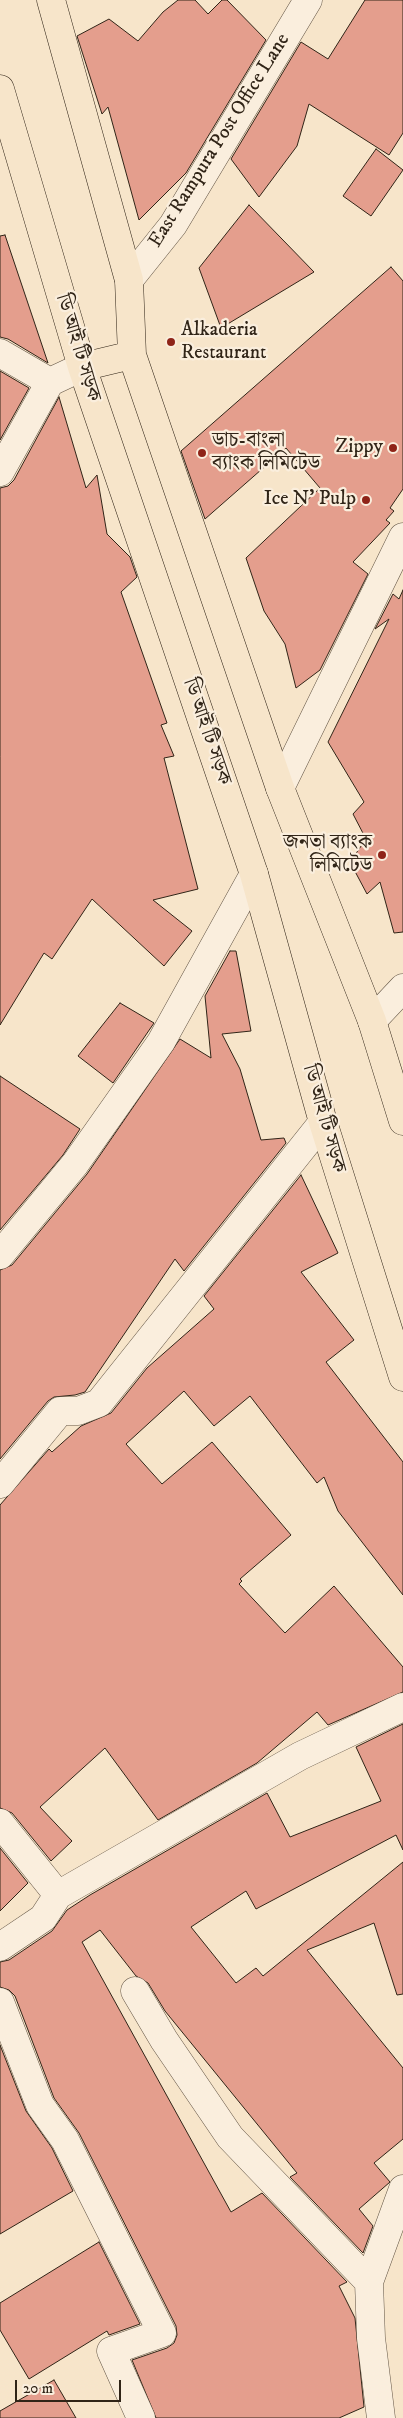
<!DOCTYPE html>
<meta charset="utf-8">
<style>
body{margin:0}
#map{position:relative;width:403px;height:2418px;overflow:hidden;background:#f7e5ca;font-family:"IM FELL DW Pica",serif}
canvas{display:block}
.scale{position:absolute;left:15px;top:2380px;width:106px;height:22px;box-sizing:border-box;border:2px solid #302417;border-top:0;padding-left:6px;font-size:15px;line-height:18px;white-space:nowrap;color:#302417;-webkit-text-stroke:4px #faeedd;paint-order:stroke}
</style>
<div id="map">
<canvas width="403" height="2418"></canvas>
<div class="scale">20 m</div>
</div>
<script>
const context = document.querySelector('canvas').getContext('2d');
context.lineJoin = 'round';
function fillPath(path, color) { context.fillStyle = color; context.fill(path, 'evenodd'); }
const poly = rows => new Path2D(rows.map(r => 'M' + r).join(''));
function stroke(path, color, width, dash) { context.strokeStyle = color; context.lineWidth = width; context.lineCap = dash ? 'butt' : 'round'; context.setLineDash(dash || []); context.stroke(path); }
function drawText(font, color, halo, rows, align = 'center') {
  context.font = font + ' "IM FELL DW Pica","Noto Serif Bengali",serif'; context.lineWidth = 4.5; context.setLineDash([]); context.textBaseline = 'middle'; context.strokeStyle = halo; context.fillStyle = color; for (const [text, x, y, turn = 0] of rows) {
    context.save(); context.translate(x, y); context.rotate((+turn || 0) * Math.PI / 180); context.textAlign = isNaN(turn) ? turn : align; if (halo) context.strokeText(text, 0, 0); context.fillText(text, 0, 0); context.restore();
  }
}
const building = poly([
 [178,0,195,0,208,14,222,0,227,0,266,40,186,173,139,220,108,107,102,114,77,36,109,19,138,41,163,12,178,0],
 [365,0,403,0,403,133,389,155,309,104,297,146,259,197,231,159,301,42,328,59,365,0],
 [376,149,403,170,371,216,343,196,376,149],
 [249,205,314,272,221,328,199,268,249,205],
 [5,235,48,363,8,339,0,337,0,236,5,235],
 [391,267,403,281,403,489,390,508,394,511,386,520,390,523,353,562,368,574,320,670,296,688,285,644,264,611,246,558,320,488,286,448,205,519,181,451,391,267],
 [0,371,29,388,0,440,0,371],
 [59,397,86,488,97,475,107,534,130,557,137,577,121,592,167,723,161,725,174,756,164,758,198,889,153,900,192,931,164,966,92,899,52,959,44,953,0,1025,0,488,8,486,14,480,59,397],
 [403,590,403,932,394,933,380,882,367,894,350,862,366,839,353,814,364,802,328,742,389,619,375,629,393,594,399,599,403,590],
 [230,951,236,951,251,1031,222,1034,240,1069,261,1140,284,1138,286,1143,184,1271,175,1259,85,1392,75,1395,54,1397,48,1401,0,1459,0,1270,12,1265,87,1174,180,1039,211,1058,205,996,230,951],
 [120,1003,154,1023,113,1083,78,1056,120,1003],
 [0,1076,80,1129,63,1155,0,1230,0,1076],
 [301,1175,338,1253,301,1272,354,1340,326,1362,403,1462,403,1595,338,1511,324,1477,317,1483,250,1396,214,1426,184,1391,126,1444,162,1484,212,1442,291,1535,240,1579,242,1581,239,1584,285,1633,334,1586,403,1667,403,1692,328,1725,317,1712,257,1763,158,1820,105,1748,40,1807,72,1841,51,1861,12,1813,0,1808,0,1505,49,1449,52,1452,81,1426,111,1413,147,1368,214,1309,204,1296,301,1175],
 [403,1724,403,1850,396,1835,256,1909,246,1891,191,1927,236,1983,256,1968,263,1976,403,1862,403,1994,397,1995,374,1923,307,1950,403,2068,403,2139,374,2163,390,2182,359,2209,373,2226,363,2253,290,2177,297,2173,165,2011,148,1983,136,1976,100,1930,82,1942,231,2212,262,2193,347,2282,339,2286,355,2318,364,2407,339,2418,156,2418,132,2360,167,2348,174,2343,177,2335,176,2326,79,2133,54,2098,15,1996,9,1990,0,1987,0,1962,9,1960,52,1931,67,1910,90,1895,267,1793,290,1837,381,1801,356,1747,403,1724],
 [0,1848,28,1883,0,1911,0,1848],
 [0,2045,26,2111,52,2148,73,2191,0,2234,0,2045],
 [99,2242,140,2324,109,2335,107,2331,29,2379,0,2330,0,2303,99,2242],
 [54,2380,76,2418,0,2418,0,2411,54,2380]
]);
fillPath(building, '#e49e8d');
stroke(building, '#302417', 1);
const minor = poly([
 [129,280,173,225,308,0],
 [0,472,50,382],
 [372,1021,403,988],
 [0,1484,60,1411,78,1411,99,1403,323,1122],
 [0,1823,58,1895],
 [0,1947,43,1918,58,1895,300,1756,403,1707],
 [135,1991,164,2040,230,2137,369,2282],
 [0,2002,40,2105,65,2140,162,2333,111,2351,141,2418],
 [381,2418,371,2338,369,2282,403,2189]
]);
const tertiary = poly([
 [0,353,50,382,82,367],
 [280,788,403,537],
 [0,1255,75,1164,161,1042,254,874]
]);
const primary = poly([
 [51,0,129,280,132,355,280,788,372,1021,403,1121],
 [0,89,82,367,254,874,323,1122,403,1377],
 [82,367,132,355]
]);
stroke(minor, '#625444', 29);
stroke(tertiary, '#625444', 29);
stroke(primary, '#302417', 29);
stroke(minor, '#faeedd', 28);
stroke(tertiary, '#faeedd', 28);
stroke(primary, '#f7e5ca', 28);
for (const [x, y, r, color] of [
 [171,342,5,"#8f2418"],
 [393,448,5,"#8f2418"],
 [202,453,5,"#8f2418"],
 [366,500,5,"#8f2418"],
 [382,855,5,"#8f2418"]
]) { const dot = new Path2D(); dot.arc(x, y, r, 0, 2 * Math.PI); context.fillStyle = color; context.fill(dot); stroke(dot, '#faeedd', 2); }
drawText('20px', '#302417', '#faeedd', [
 ["East Rampura Post Office Lane",220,141,-58],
 ["ডি আই টি সড়ক",77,348,73],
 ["ডি আই টি সড়ক",206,732,71],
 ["ডি আই টি সড়ক",323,1119,74]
]);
drawText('20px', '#302417', '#faeedd', [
 ["Alkaderia",181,331,"left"],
 ["Restaurant",181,354,"left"],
 ["ডাচ-বাংলা",212,442,"left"],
 ["ব্যাংক লিমিটেড",212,465,"left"],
 ["Zippy",383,448],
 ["Ice N' Pulp",356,500],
 ["জনতা ব্যাংক",372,844],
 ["লিমিটেড",372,867]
], 'right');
</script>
